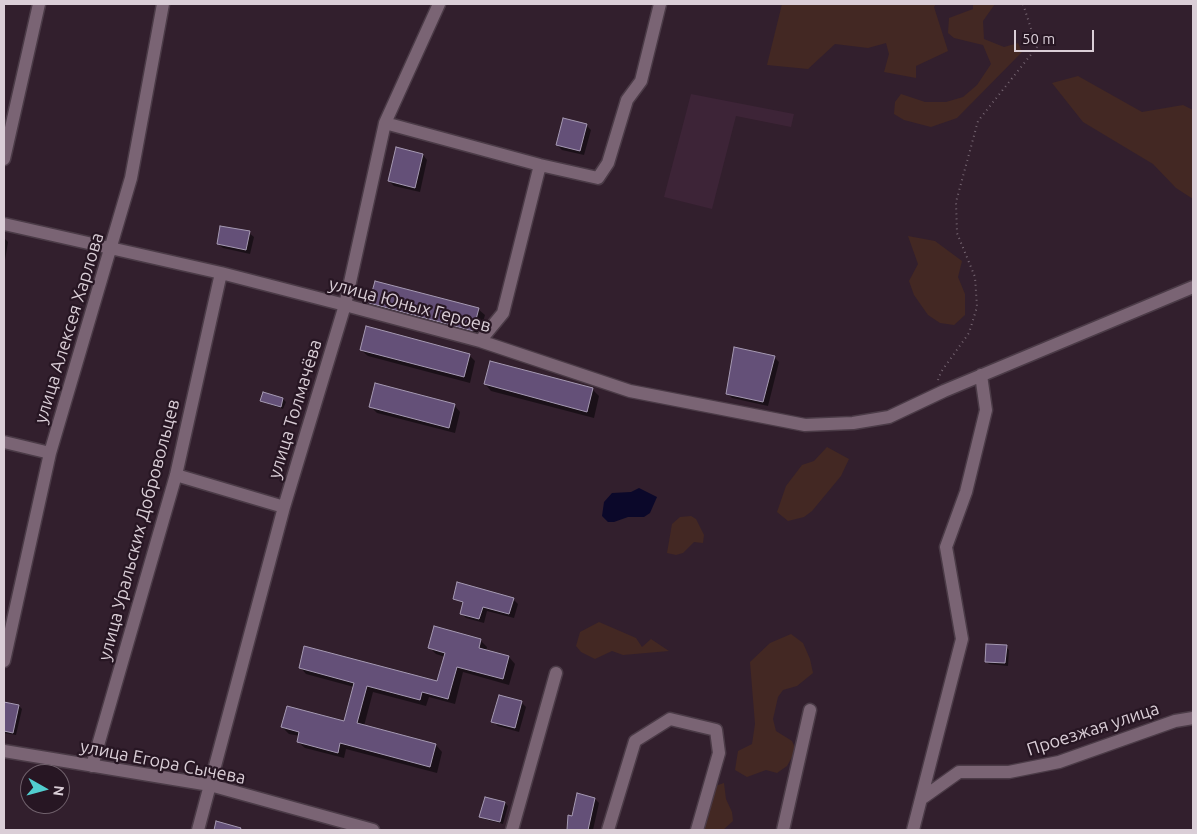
<!DOCTYPE html>
<meta charset="utf-8">
<style>
body{margin:0}
#map{position:relative;width:1197px;height:834px;overflow:hidden;background:#321f2d;font-family:Ubuntu,sans-serif}
canvas{display:block}
.frame{position:absolute;inset:0;border:5px solid #daced7;pointer-events:none}
.north{position:absolute;left:20px;top:764px;width:50px;height:50px;box-sizing:border-box;background:#271623;border:1px solid #6f606b;border-radius:50%;rotate:97deg;font-size:14px;font-weight:700;line-height:20px;text-align:center;color:#daced7}
.north::after{content:'';display:block;margin:auto;width:18px;height:22px;background:#52cdcf;clip-path:polygon(50% 0,100% 100%,50% 72%,0 100%)}
.scale{position:absolute;left:1014px;top:30px;width:80px;height:22px;box-sizing:border-box;border:2px solid #daced7;border-top:0;padding-left:6px;font-size:15px;line-height:18px;white-space:nowrap;color:#daced7;-webkit-text-stroke:4px #271623;paint-order:stroke}
</style>
<div id="map">
<canvas width="1197" height="834"></canvas>
<div class="frame"></div>
<div class="north">N</div>
<div class="scale">50 m</div>
</div>
<script>
const context = document.querySelector('canvas').getContext('2d');
context.lineJoin = 'round';
function fillPath(path, color) { context.fillStyle = color; context.fill(path, 'evenodd'); }
const poly = rows => new Path2D(rows.map(r => 'M' + r).join(''));
function stroke(path, color, width, dash) { context.strokeStyle = color; context.lineWidth = width; context.lineCap = dash ? 'butt' : 'round'; context.setLineDash(dash || []); context.stroke(path); }
function drawText(font, color, halo, rows, align = 'center') {
  context.font = font + ' Ubuntu,sans-serif'; context.lineWidth = 4.5; context.setLineDash([]); context.textBaseline = 'middle'; context.strokeStyle = halo; context.fillStyle = color; for (const [text, x, y, turn = 0] of rows) {
    context.save(); context.translate(x, y); context.rotate((+turn || 0) * Math.PI / 180); context.textAlign = isNaN(turn) ? turn : align; if (halo) context.strokeText(text, 0, 0); context.fillText(text, 0, 0); context.restore();
  }
}
fillPath(poly([
 [691,94,794,114,791,127,736,116,712,209,664,197]
]), '#3d2437');
fillPath(poly([
 [782,4,936,4,934,7,948,51,916,66,916,78,884,72,889,54,886,43,868,48,835,44,808,69,767,65],
 [973,4,995,4,983,21,984,39,1004,47,1018,43,1022,52,957,118,931,127,904,120,894,114,895,102,901,94,925,102,946,102,963,97,977,85,991,64,983,45,954,38,948,33,949,18,973,9],
 [1078,76,1142,112,1183,105,1193,110,1193,199,1176,188,1153,164,1083,122,1052,83],
 [908,236,935,241,962,261,958,277,965,294,965,315,954,325,940,323,928,315,914,295,909,281,918,264],
 [827,447,849,459,841,476,812,511,804,517,788,521,777,512,786,486,802,465,814,461],
 [691,516,696,519,704,535,703,543,694,542,683,553,676,555,667,553,672,524,680,517],
 [599,622,636,638,642,647,651,639,669,651,623,655,612,651,595,659,581,652,576,646,580,632],
 [791,634,803,643,810,659,813,673,797,686,783,690,778,697,773,719,776,731,792,741,796,750,787,766,777,773,766,770,747,777,735,770,738,751,752,744,755,724,750,662,770,643],
 [724,783,726,799,732,812,733,821,723,830,703,830,715,786]
]), '#432823');
fillPath(poly([
 [639,488,657,497,650,513,644,517,628,517,614,522,608,522,602,516,604,502,612,493,631,492]
]), '#0b082a');
fillPath(poly([
 [586,125,591,130,584,155,562,150,557,145],
 [423,155,427,160,420,192,394,186,389,181],
 [249,233,254,237,250,254,223,248,218,244],
 [4,238,8,242,5,260,4,260],
 [371,303,478,309,485,315,479,336,377,309],
 [361,350,469,355,475,361,470,383,368,356],
 [774,357,779,362,768,406,732,398,727,393],
 [491,363,593,390,599,396,594,418,491,391,485,384],
 [283,399,286,402,283,409,261,401],
 [454,405,460,412,455,433,377,413,370,406],
 [454,598,513,599,518,604,514,618,487,611,484,623,466,618,461,613,464,604],
 [480,640,487,647,486,651,509,657,515,664,509,685,463,672,455,704,429,697,426,706,373,692,364,726,436,745,442,752,437,773,346,749,344,758,305,748,298,742,300,736,289,734,282,727,345,722,354,687,306,674,300,667,438,682,445,657,436,654,430,648],
 [1006,647,1009,650,1008,666,989,664,986,661],
 [521,702,526,707,519,732,498,726,493,721],
 [4,703,19,706,22,709,16,735,4,733],
 [485,798,505,803,508,806,503,824,484,819,481,816],
 [595,799,599,803,593,830,568,830,569,816,572,817]
]), '#0007');
const building = poly([
 [563,118,587,124,580,151,556,145,563,118],
 [396,147,423,154,415,188,388,181,396,147],
 [220,226,250,231,246,250,217,244,220,226],
 [375,281,479,308,473,331,369,303,375,281],
 [366,326,470,354,464,377,360,350,366,326],
 [734,347,775,356,763,402,726,394,734,347],
 [490,361,593,388,587,412,484,384,490,361],
 [375,383,455,404,449,428,369,407,375,383],
 [263,392,283,398,281,407,260,401,263,392],
 [457,582,514,598,509,614,483,607,479,619,460,614,463,602,453,599,457,582],
 [434,626,481,639,479,648,509,656,503,679,457,667,448,699,422,692,420,700,367,686,357,723,436,744,430,767,340,743,338,753,297,742,299,732,281,727,287,706,344,721,354,683,299,668,304,646,437,681,445,653,428,648,434,626],
 [986,644,1007,645,1005,663,985,662,986,644],
 [499,695,522,701,515,728,491,722,499,695],
 [4,702,19,705,13,733,4,731,4,702],
 [577,793,595,798,588,830,567,830,568,815,572,816,577,793],
 [485,797,505,802,500,822,479,817,485,797],
 [216,821,241,828,240,830,214,830,216,821]
]);
fillPath(building, '#645078');
stroke(building, '#a69ab3', 1);
const minor = poly([
 [385,123,540,165,598,178,608,163,627,100,641,81,660,4],
 [4,159,39,4],
 [4,224,221,273,345,305,480,341,630,391,805,425,853,423,889,417,944,391,1193,287],
 [480,341,503,313,540,165],
 [4,442,50,453],
 [176,475,284,507],
 [4,661,50,453,131,178,163,4],
 [4,751,210,785,373,830],
 [92,766,176,475,221,273],
 [921,799,959,772,1009,772,1059,762,1175,721,1193,718],
 [198,830,284,507,345,305,385,123,439,4],
 [512,830,556,673],
 [608,830,635,741,670,719,716,730,719,753,697,830],
 [783,830,810,710],
 [913,830,962,639,946,547,966,492,986,410,981,375]
]);
stroke(minor, '#4b3b47', 15);
stroke(poly([
 [938,380,941,372,969,333,977,307,975,277,957,233,956,202,978,121,1037,47,1023,4]
]), '#756571', 2, [1, 4]);
stroke(minor, '#7a6474', 12);
drawText('18px', '#daced7', '#271623', [
 ["улица Юных Героев",410,305,15],
 ["улица Алексея Харлова",69,328,-73],
 ["улица Толмачёва",295,409,-73],
 ["улица Уральских Добровольцев",139,530,-75],
 ["Проезжая улица",1093,729,-18],
 ["улица Егора Сычева",163,762,11]
]);
</script>
